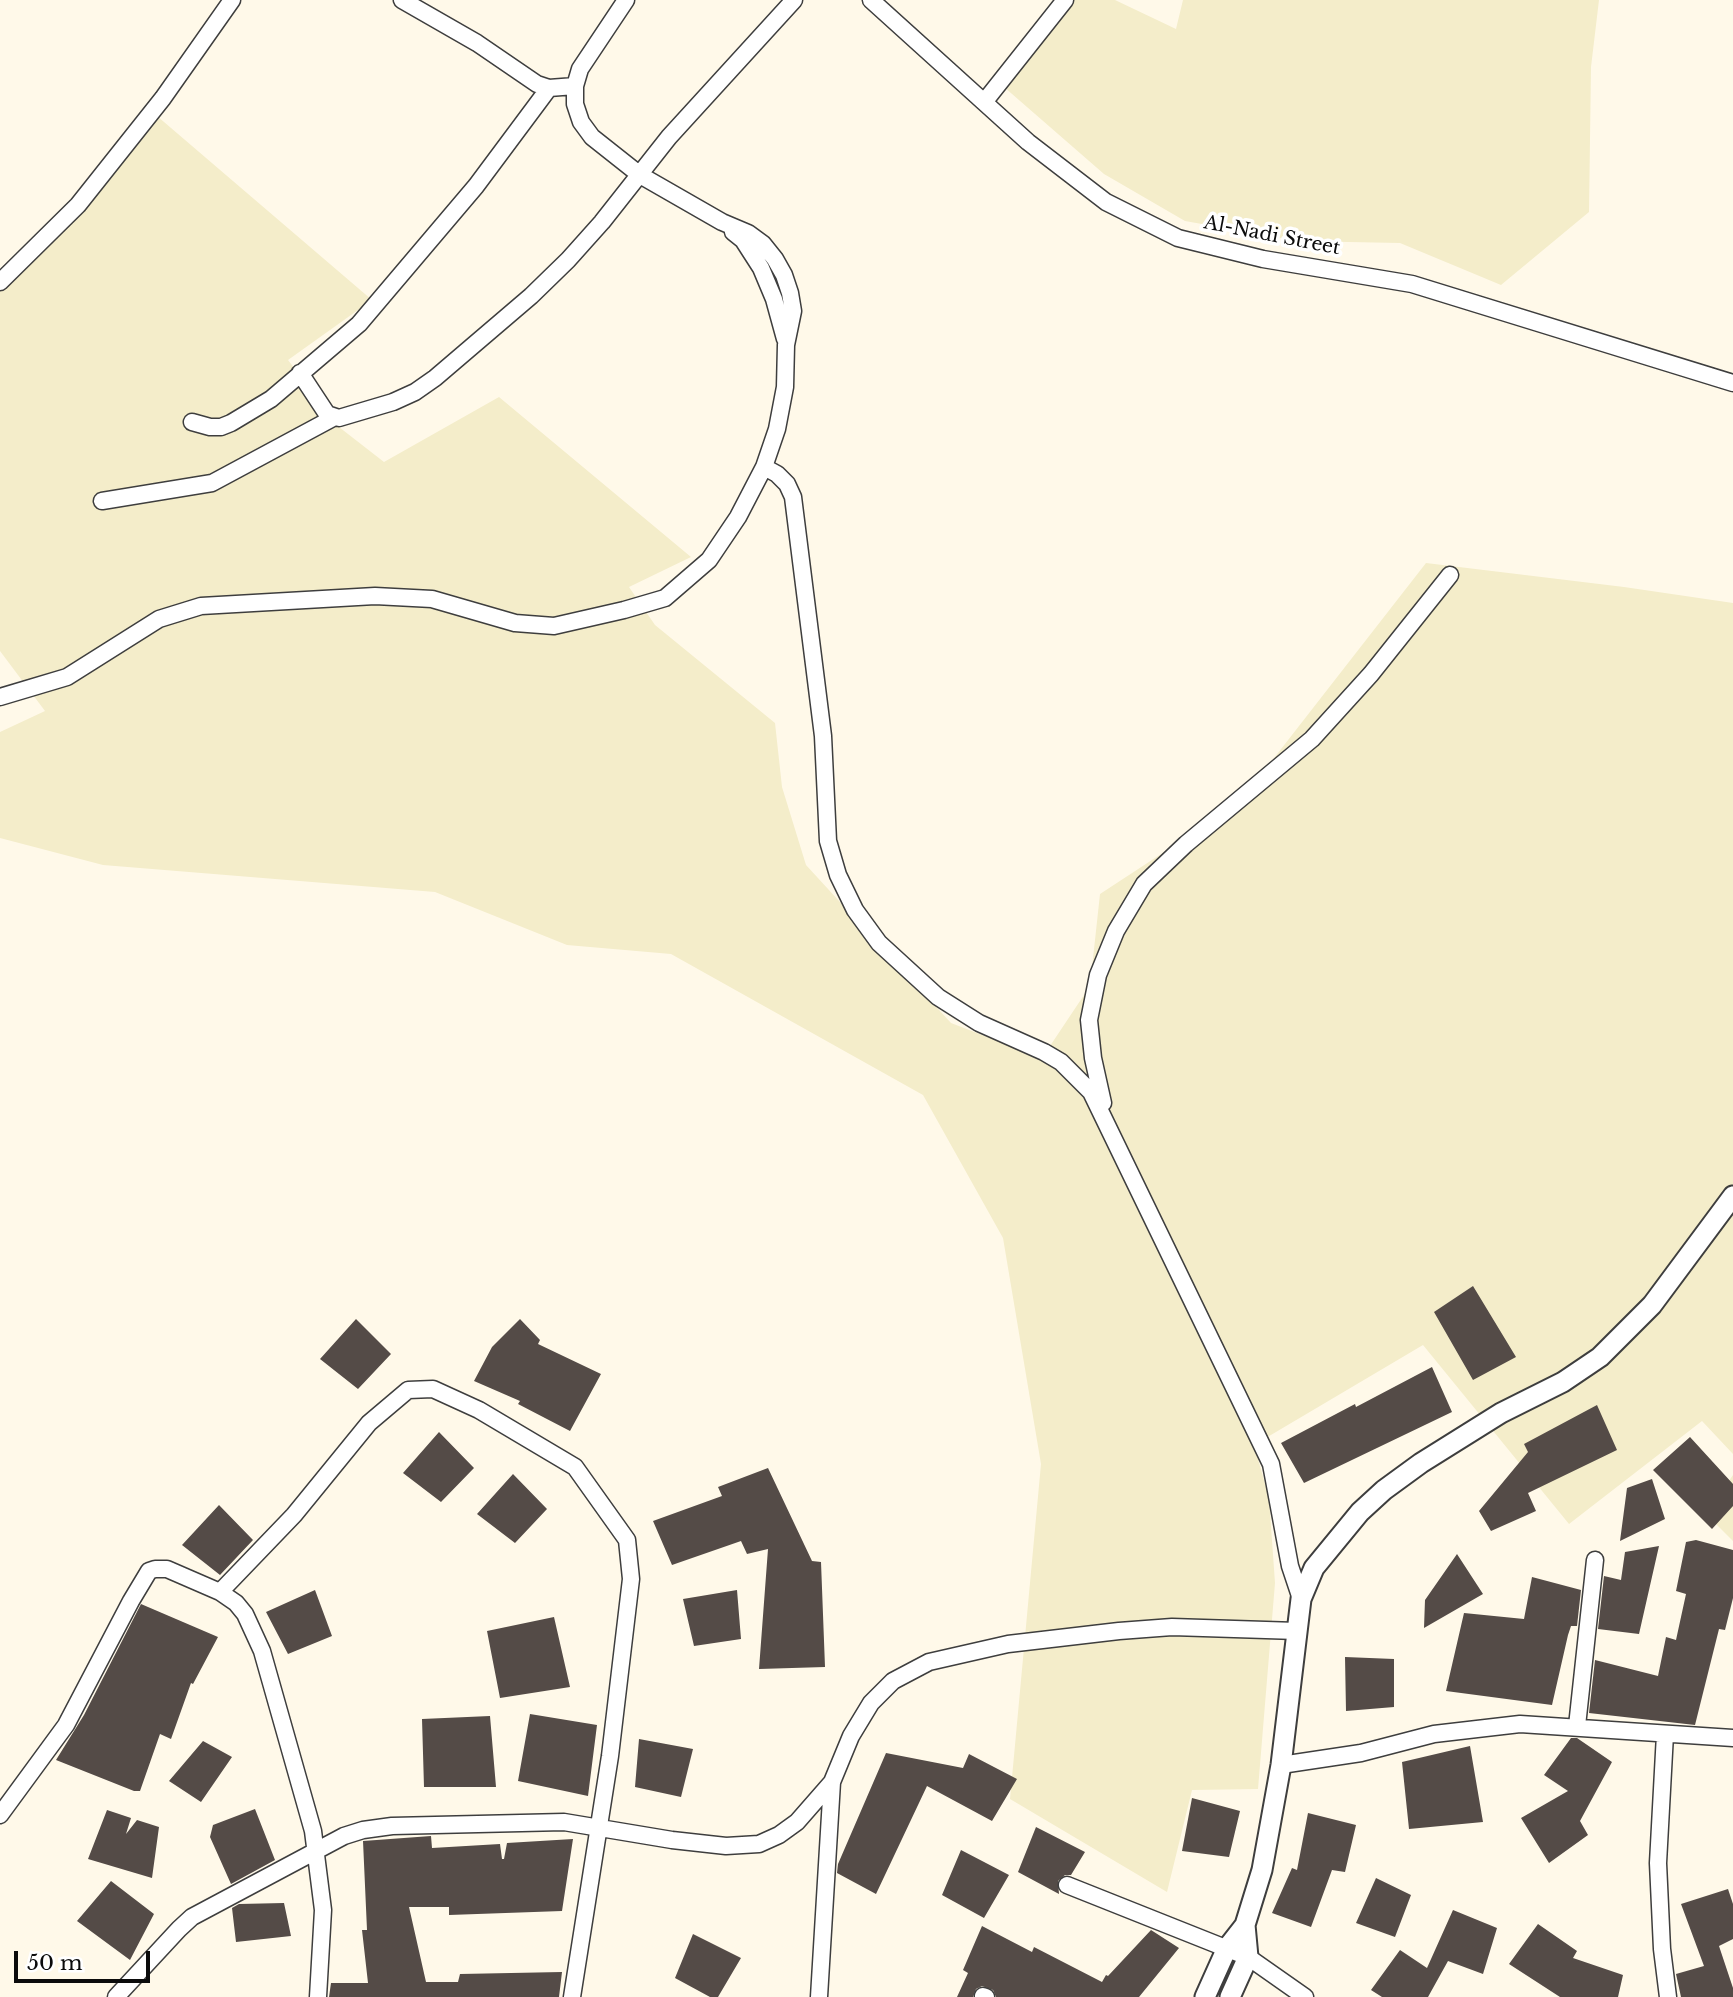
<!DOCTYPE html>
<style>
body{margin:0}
#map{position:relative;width:1733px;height:1997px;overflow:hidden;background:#fff9e9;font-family:"Libre Baskerville",serif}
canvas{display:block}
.scale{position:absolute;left:14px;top:1951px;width:136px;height:32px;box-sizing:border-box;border:4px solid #0b0b0b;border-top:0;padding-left:9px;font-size:21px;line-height:24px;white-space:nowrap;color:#0b0b0b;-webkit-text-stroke:5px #fff;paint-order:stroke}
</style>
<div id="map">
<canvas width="1733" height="1997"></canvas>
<div class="scale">50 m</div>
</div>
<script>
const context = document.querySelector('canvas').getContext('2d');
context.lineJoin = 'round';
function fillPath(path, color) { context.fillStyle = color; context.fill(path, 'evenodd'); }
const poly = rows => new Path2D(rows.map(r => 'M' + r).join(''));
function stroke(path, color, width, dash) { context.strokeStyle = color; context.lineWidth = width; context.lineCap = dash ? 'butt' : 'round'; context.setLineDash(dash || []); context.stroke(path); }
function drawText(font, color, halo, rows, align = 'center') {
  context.font = font + ' "Libre Baskerville",serif'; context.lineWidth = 7; context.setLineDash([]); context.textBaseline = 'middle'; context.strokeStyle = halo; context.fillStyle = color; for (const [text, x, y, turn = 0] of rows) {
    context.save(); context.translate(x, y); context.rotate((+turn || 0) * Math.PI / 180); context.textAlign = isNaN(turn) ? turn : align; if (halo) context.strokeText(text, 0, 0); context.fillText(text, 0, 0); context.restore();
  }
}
fillPath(poly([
 [1071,0,1115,0,1176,29,1183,0,1599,0,1591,67,1589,212,1501,285,1400,243,1297,241,1185,221,1104,174,1004,87],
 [150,110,372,300,288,360,339,427,384,462,499,397,691,557,629,587,655,625,775,723,782,787,806,865,951,1023,1042,1058,1090,986,1100,894,1239,803,1426,563,1624,587,1733,603,1733,1454,1702,1421,1569,1524,1423,1345,1254,1445,1269,1498,1275,1583,1258,1789,1192,1790,1167,1892,1010,1799,1041,1464,1003,1238,923,1095,671,954,567,945,435,892,103,865,0,838,0,732,45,711,0,651,0,286],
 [1733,1475,1733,1541,1706,1514]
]), '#f4edca');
fillPath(poly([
 [1473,1286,1516,1357,1473,1380,1434,1312],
 [356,1319,391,1354,358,1389,320,1359],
 [520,1319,540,1340,538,1344,601,1374,570,1431,518,1404,520,1401,474,1381,492,1347],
 [1432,1367,1452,1412,1304,1483,1281,1443,1355,1404,1356,1407],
 [1597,1405,1617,1450,1528,1493,1536,1511,1491,1531,1479,1511,1528,1452,1524,1444],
 [439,1432,474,1468,441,1502,403,1473],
 [1690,1437,1733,1484,1733,1506,1712,1529,1653,1470],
 [768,1468,812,1561,821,1562,825,1667,759,1669,768,1549,747,1554,741,1541,672,1565,653,1521,722,1496,718,1487],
 [513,1474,547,1509,515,1543,477,1514],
 [1652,1479,1665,1519,1620,1541,1627,1488],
 [219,1505,253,1540,220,1575,182,1545],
 [1696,1540,1733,1550,1733,1598,1725,1630,1719,1629,1695,1725,1589,1713,1595,1660,1658,1676,1666,1637,1676,1640,1686,1594,1676,1591,1686,1542],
 [1659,1546,1639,1634,1598,1629,1604,1576,1621,1580,1625,1552],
 [1457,1554,1483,1594,1424,1628,1425,1600],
 [1532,1577,1581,1590,1577,1626,1571,1626,1568,1635,1552,1705,1446,1691,1464,1613,1524,1619],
 [315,1590,332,1636,288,1654,266,1612],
 [737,1590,741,1639,694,1646,683,1599],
 [141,1604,218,1637,193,1684,191,1683,171,1739,160,1734,140,1791,134,1791,56,1760,84,1715],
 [554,1617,570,1687,500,1698,487,1631],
 [1345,1657,1394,1659,1394,1707,1346,1711],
 [530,1714,597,1725,588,1796,518,1781],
 [490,1716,496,1787,424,1787,422,1719],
 [1571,1738,1577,1738,1612,1762,1580,1821,1588,1835,1549,1863,1521,1818,1568,1791,1544,1775],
 [639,1739,693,1749,681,1797,635,1787],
 [203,1741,232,1757,201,1802,169,1781],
 [1470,1746,1483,1822,1409,1829,1402,1762],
 [886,1753,963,1768,969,1754,1017,1779,992,1821,927,1786,876,1894,837,1873,838,1864],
 [1192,1798,1240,1811,1229,1857,1182,1851],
 [255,1809,275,1860,231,1884,210,1837,213,1825],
 [107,1810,131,1818,126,1834,137,1820,159,1827,152,1878,88,1859],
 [1308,1813,1356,1825,1345,1872,1332,1870,1311,1927,1272,1913,1292,1868,1297,1870],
 [1036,1827,1085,1852,1071,1875,1065,1875,1058,1881,1059,1894,1018,1872],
 [431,1836,432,1848,500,1844,502,1859,504,1859,507,1843,573,1839,562,1911,449,1915,449,1907,409,1907,426,1982,458,1982,460,1974,562,1972,559,1997,329,1997,331,1983,368,1983,362,1930,367,1930,363,1841],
 [961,1850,1009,1875,984,1918,942,1895],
 [1376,1878,1411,1895,1395,1937,1356,1923],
 [111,1881,154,1914,130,1960,77,1921],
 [1728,1889,1733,1904,1733,1939,1719,1946,1733,1988,1733,1997,1681,1997,1676,1974,1704,1966,1681,1904],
 [284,1903,291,1936,236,1942,232,1908,239,1904],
 [1453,1910,1497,1928,1483,1974,1448,1961,1428,1997,1382,1997,1371,1990,1400,1950,1427,1968],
 [1538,1924,1577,1951,1573,1958,1623,1975,1618,1997,1560,1997,1509,1964],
 [982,1926,1032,1952,1034,1947,1102,1982,1106,1975,1108,1976,1151,1930,1179,1948,1139,1997,996,1997,993,1990,982,1986,976,1989,973,1997,957,1997,968,1973,963,1970],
 [693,1934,741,1958,718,1997,710,1997,675,1978]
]), '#544b47');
const minor = poly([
 [402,0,477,43,537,84,549,88,575,86],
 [871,0,1028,142,1106,202,1178,238,1263,259,1412,284,1733,383],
 [985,101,1065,0],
 [733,232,743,240,761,268,774,299,785,339],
 [0,282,78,205,163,98,232,0],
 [300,373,327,414,339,418,393,402,415,392,435,378,531,296,568,260,602,222,669,137,794,0],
 [192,422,210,427,221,427,231,423,271,399,359,324,476,186,549,88],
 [764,467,777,474,787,484,793,497,823,736,828,841,838,875,855,910,879,943,938,997,979,1023,1044,1052,1061,1062,1091,1092,1271,1464,1290,1566,1301,1599],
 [102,501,212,483,333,418],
 [0,697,67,677,159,619,201,606,375,596,432,599,515,623,554,626,624,610,665,598,709,560,738,517,764,467,777,429,785,387,786,345,793,311,790,293,784,275,775,259,763,244,748,233,722,222,640,175,592,137,581,122,575,104,575,86,580,69,626,0],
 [1103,1103,1093,1058,1089,1020,1098,975,1116,931,1144,884,1186,844,1312,739,1371,674,1450,575],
 [220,1592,294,1515,369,1423,408,1390,433,1389,479,1410,575,1467,627,1540,631,1579,610,1756,572,1997],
 [1577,1726,1595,1560],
 [1665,1734,1658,1863,1662,1949,1668,1997],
 [1281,1765,1361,1753,1434,1734,1520,1724,1733,1738],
 [0,1815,66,1725,131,1601,149,1571,155,1569,167,1569,220,1592,236,1603,245,1614,262,1651,313,1831,323,1910,318,1997],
 [1067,1885,1248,1957,1305,1997],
 [983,1996,986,1997],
 [116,1997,179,1929,192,1917,344,1836,363,1830,392,1826,564,1822,672,1840,726,1846,759,1844,779,1835,797,1822,832,1782,851,1736,871,1703,893,1681,929,1662,1008,1644,1119,1631,1172,1627,1297,1631],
 [819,1997,832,1782]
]);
const tertiary = poly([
 [1205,1997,1227,1948,1245,1925],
 [1230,1997,1248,1957,1245,1925,1262,1870,1281,1765,1301,1599,1314,1568,1360,1512,1384,1490,1421,1463,1501,1413,1563,1382,1600,1357,1652,1305,1733,1196]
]);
stroke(minor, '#3e3e3e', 19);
stroke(tertiary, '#3e3e3e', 23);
stroke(minor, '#fff', 16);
stroke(tertiary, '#fff', 19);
drawText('19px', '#0b0b0b', '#fff', [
 ["Al-Nadi Street",1272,236,11]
]);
</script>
